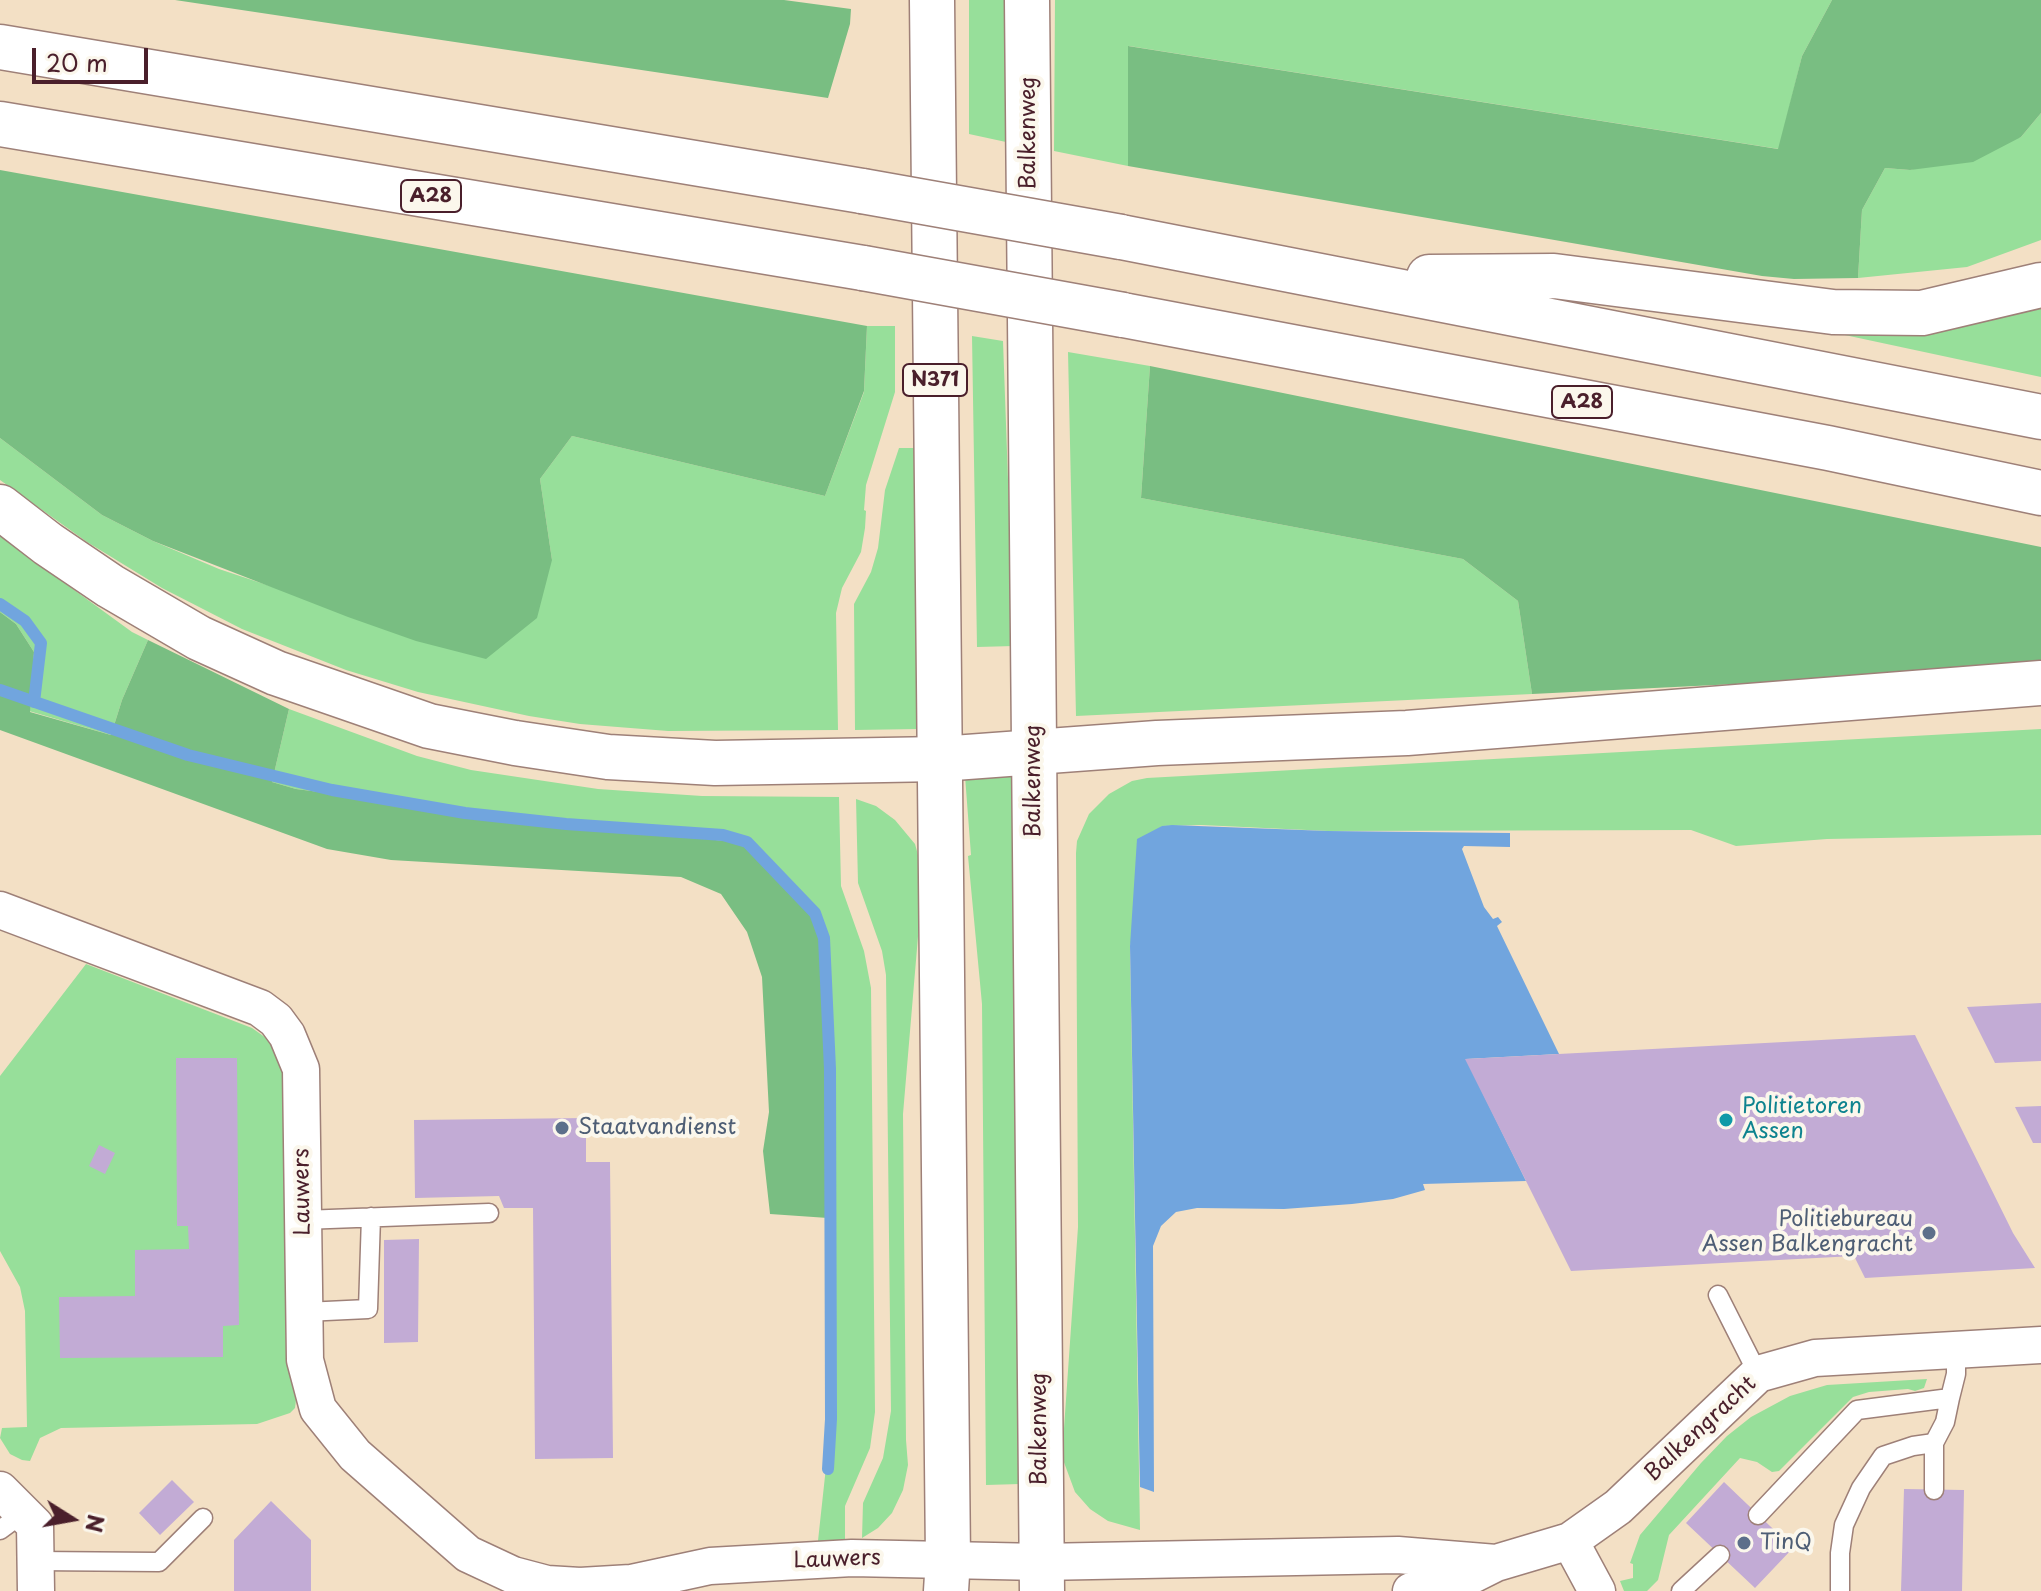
<!DOCTYPE html>
<style>
body{margin:0}
#map{position:relative;width:2041px;height:1591px;overflow:hidden;background:#f3e0c5;font-family:"Playpen Sans",sans-serif}
canvas{display:block}
.north{position:absolute;left:32px;top:1479px;width:80px;height:80px;-webkit-text-stroke:6px #fbf7ec;paint-order:stroke;rotate:101deg;font-size:22px;font-weight:700;line-height:32px;text-align:center;color:#4a1f2b}
.north::after{content:'';display:block;margin:auto;width:28px;height:36px;background:#4a1f2b;clip-path:polygon(50% 0,100% 100%,50% 72%,0 100%)}
.scale{position:absolute;left:32px;top:48px;width:116px;height:36px;box-sizing:border-box;border:4px solid #4a1f2b;border-top:0;padding-left:10px;font-size:24px;line-height:28px;white-space:nowrap;color:#4a1f2b;-webkit-text-stroke:6px #fbf7ec;paint-order:stroke}
</style>
<div id="map">
<canvas width="2041" height="1591"></canvas>
<div class="north">N</div>
<div class="scale">20 m</div>
</div>
<script>
const context = document.querySelector('canvas').getContext('2d');
context.lineJoin = 'round';
function fillPath(path, color) { context.fillStyle = color; context.fill(path, 'evenodd'); }
const poly = rows => new Path2D(rows.map(r => 'M' + r).join(''));
function stroke(path, color, width, dash) { context.strokeStyle = color; context.lineWidth = width; context.lineCap = dash ? 'butt' : 'round'; context.setLineDash(dash || []); context.stroke(path); }
function drawText(font, color, halo, rows, align = 'center') {
  context.font = font + ' "Playpen Sans",sans-serif'; context.lineWidth = 8; context.setLineDash([]); context.textBaseline = 'middle'; context.strokeStyle = halo; context.fillStyle = color; for (const [text, x, y, turn = 0] of rows) {
    context.save(); context.translate(x, y); context.rotate((+turn || 0) * Math.PI / 180); context.textAlign = isNaN(turn) ? turn : align; if (halo) context.strokeText(text, 0, 0); context.fillText(text, 0, 0); context.restore();
  }
}
fillPath(poly([
 [969,0,1005,0,1006,142,969,134],
 [1055,0,1832,0,1802,56,1779,149,1129,46,1128,166,1054,151],
 [2041,113,2041,240,1967,267,1858,278,1862,210,1885,168,1910,170,2021,137],
 [2041,300,2041,377,1826,331],
 [867,326,895,326,895,392,866,485,864,510,866,511,865,528,861,552,842,588,836,613,838,730,668,731,580,724,529,716,418,692,346,670,242,629,162,588,87,542,0,480,0,438,102,515,153,541,219,569,279,589,552,560,540,479,572,436,825,496,864,392],
 [972,336,1003,341,1014,646,977,647],
 [1068,352,1150,366,1141,498,1463,559,1518,601,1532,694,1076,716],
 [899,448,915,448,919,729,855,730,854,604,871,572,878,548,885,490],
 [0,536,132,632,148,640,122,700,111,735,29,711,34,652,16,624,0,612],
 [289,709,417,756,471,770,598,789,702,796,839,797,841,886,864,951,871,988,875,1412,870,1448,845,1506,845,1541,817,1550,826,1467,828,1218,824,921,743,843,603,828,296,789,272,782],
 [2041,729,2041,835,1827,839,1736,846,1691,830,1328,831,1201,825,1162,826,1130,946,1140,1530,1108,1521,1090,1509,1075,1492,1062,1457,1078,1227,1076,853,1077,841,1089,814,1109,794,1132,781,1147,778],
 [965,776,1012,776,1012,843,1016,844,1020,1484,986,1485,982,1004,968,856,971,855],
 [856,799,876,806,895,820,915,844,920,862,920,913,903,1114,906,1440,908,1465,903,1490,892,1513,878,1528,862,1538,863,1503,883,1458,891,1411,886,975,882,951,858,883],
 [86,964,252,1028,269,1040,279,1055,284,1074,286,1356,296,1400,295,1408,290,1413,257,1424,61,1428,40,1438,30,1461,22,1460,10,1454,0,1438,2,1428,27,1427,25,1311,20,1287,0,1251,0,1076],
 [1927,1379,1924,1388,1915,1391,1908,1389,1869,1392,1853,1397,1779,1471,1772,1472,1757,1462,1740,1458,1669,1535,1658,1580,1647,1591,1624,1591,1620,1581,1633,1578,1633,1564,1630,1563,1640,1535,1701,1463,1727,1436,1751,1417,1790,1396,1827,1385]
]), '#97df9a');
fillPath(poly([
 [175,0,784,0,851,9,850,24,828,98],
 [1832,0,2041,0,2041,113,2021,137,1973,162,1910,170,1885,168,1862,210,1858,278,1794,279,1762,276,1128,166,1128,46,1778,149,1802,56],
 [0,170,867,326,864,391,825,496,572,436,540,479,552,560,537,618,486,659,416,641,348,617,153,541,102,515,0,438],
 [1150,366,2041,547,2041,669,1532,694,1518,601,1463,559,1141,498],
 [0,612,16,624,34,652,30,712,111,735,122,700,148,640,289,709,272,782,296,789,603,828,744,843,824,921,828,1218,770,1214,763,1151,769,1112,762,977,747,932,721,894,681,877,391,860,327,849,0,730]
]), '#79be82');
fillPath(poly([
 [1172,825,1328,831,1510,833,1510,847,1464,846,1462,849,1484,907,1493,919,1498,917,1502,922,1497,926,1559,1054,1466,1059,1526,1181,1423,1184,1425,1190,1393,1199,1352,1204,1284,1209,1197,1208,1176,1212,1161,1226,1153,1246,1154,1492,1140,1487,1130,946,1137,839,1162,826]
]), '#71a5de');
stroke(poly([
 [0,604,25,621,41,643,34,702],
 [0,690,188,755,332,790,465,813,566,824,723,835,747,842,815,913,824,938,830,1069,831,1419,828,1469]
]), '#71a5de', 12);
fillPath(poly([
 [2041,1003,2041,1061,1995,1063,1967,1007],
 [1915,1035,2013,1233,2035,1268,1865,1278,1854,1256,1571,1271,1465,1059],
 [176,1058,237,1058,239,1325,223,1326,223,1357,60,1358,59,1297,135,1296,135,1250,189,1249,188,1226,177,1226],
 [2041,1106,2041,1143,2033,1143,2015,1107],
 [586,1118,586,1162,610,1162,613,1458,535,1459,533,1208,504,1208,499,1196,415,1198,414,1120],
 [99,1145,115,1153,105,1174,89,1166],
 [419,1239,418,1342,384,1343,384,1240],
 [172,1480,194,1502,160,1535,139,1513],
 [1724,1482,1793,1548,1755,1588,1686,1523],
 [1904,1489,1964,1490,1962,1591,1901,1591],
 [271,1501,311,1540,311,1591,234,1591,234,1540]
]), '#c2abd5');
const lane = poly([
 [303,1220,489,1213],
 [1718,1295,1758,1374],
 [305,1312,368,1309,371,1217],
 [1934,1443,1934,1490],
 [1758,1515,1857,1410,1950,1398,1956,1374,1956,1350],
 [0,1530,23,1513],
 [35,1561,159,1562,203,1518],
 [1681,1591,1720,1555],
 [1840,1591,1840,1553,1844,1525,1861,1488,1883,1456,1913,1446,1934,1443,1945,1422,1950,1398]
]);
const street = poly([
 [0,910,260,1008,276,1020,287,1035,301,1069,305,1360,318,1409,355,1455,468,1554,513,1575,547,1584,580,1586,631,1583,710,1566,852,1558,1041,1562,1398,1555,1496,1563],
 [0,1490,35,1525,36,1591],
 [1570,1541,1597,1591],
 [1411,1591,1450,1586,1496,1563,1570,1541,1618,1507,1758,1374,1815,1358,2041,1345]
]);
const primary = poly([
 [932,0,948,1559,946,1591],
 [1027,0,1042,1591]
]);
const highway = poly([
 [0,47,862,191],
 [0,124,863,268],
 [1121,237,2041,417],
 [1429,277,1554,276,1833,312,1922,313,2041,285],
 [1123,315,1828,448,2041,493],
 [0,507,48,544,110,586,199,638,276,673,429,726,515,743,608,757,715,763,940,759,1157,743,1407,733,2041,683]
]);
stroke(lane, '#9e8078', 21);
stroke(street, '#9e8078', 39);
stroke(primary, '#9e8078', 47);
stroke(highway, '#9e8078', 47);
stroke(lane, '#fff', 18);
stroke(street, '#fff', 36);
stroke(primary, '#fff', 44);
stroke(highway, '#fff', 44);
const highwayBridge = poly([
 [862,191,1121,237],
 [863,268,1123,315]
]);
stroke(highwayBridge, '#9e8078', 47, []);
stroke(highwayBridge, '#fff', 44);
for (const [x, y, r, color] of [
 [1726,1120,8,"#0f9aa8"],
 [562,1128,8,"#5c6f8a"],
 [1929,1233,8,"#5c6f8a"],
 [1744,1543,8,"#5c6f8a"]
]) { const dot = new Path2D(); dot.arc(x, y, r, 0, 2 * Math.PI); context.fillStyle = color; context.fill(dot); stroke(dot, '#fbf7ec', 3); }
for (const [x, y, w] of [
 [431,196,60],
 [935,380,64],
 [1582,402,60]
]) { const box = new Path2D(); box.roundRect(x - w / 2, y - 16, w, 32, 6); context.fillStyle = '#fbf7ec'; context.fill(box); stroke(box, '#4a1f2b', 2); }
drawText('bold 20px', '#4a1f2b', null, [
 ["A28",431,196],
 ["N371",935,380],
 ["A28",1582,402]
]);
drawText('22px', '#4a1f2b', '#fbf7ec', [
 ["Balkenweg",1029,133,-90],
 ["Balkenweg",1034,781,-90],
 ["Lauwers",303,1192,-91],
 ["Balkenweg",1040,1429,-90],
 ["Balkengracht",1701,1429,-43],
 ["Lauwers",837,1560,-2]
]);
drawText('22px', '#0d838f', '#fbf7ec', [
 ["Politietoren",1742,1107],
 ["Assen",1742,1132]
], 'left');
drawText('22px', '#4e5e75', '#fbf7ec', [
 ["Staatvandienst",578,1128],
 ["Politiebureau",1913,1220,"right"],
 ["Assen Balkengracht",1913,1245,"right"],
 ["TinQ",1760,1543]
], 'left');
</script>
